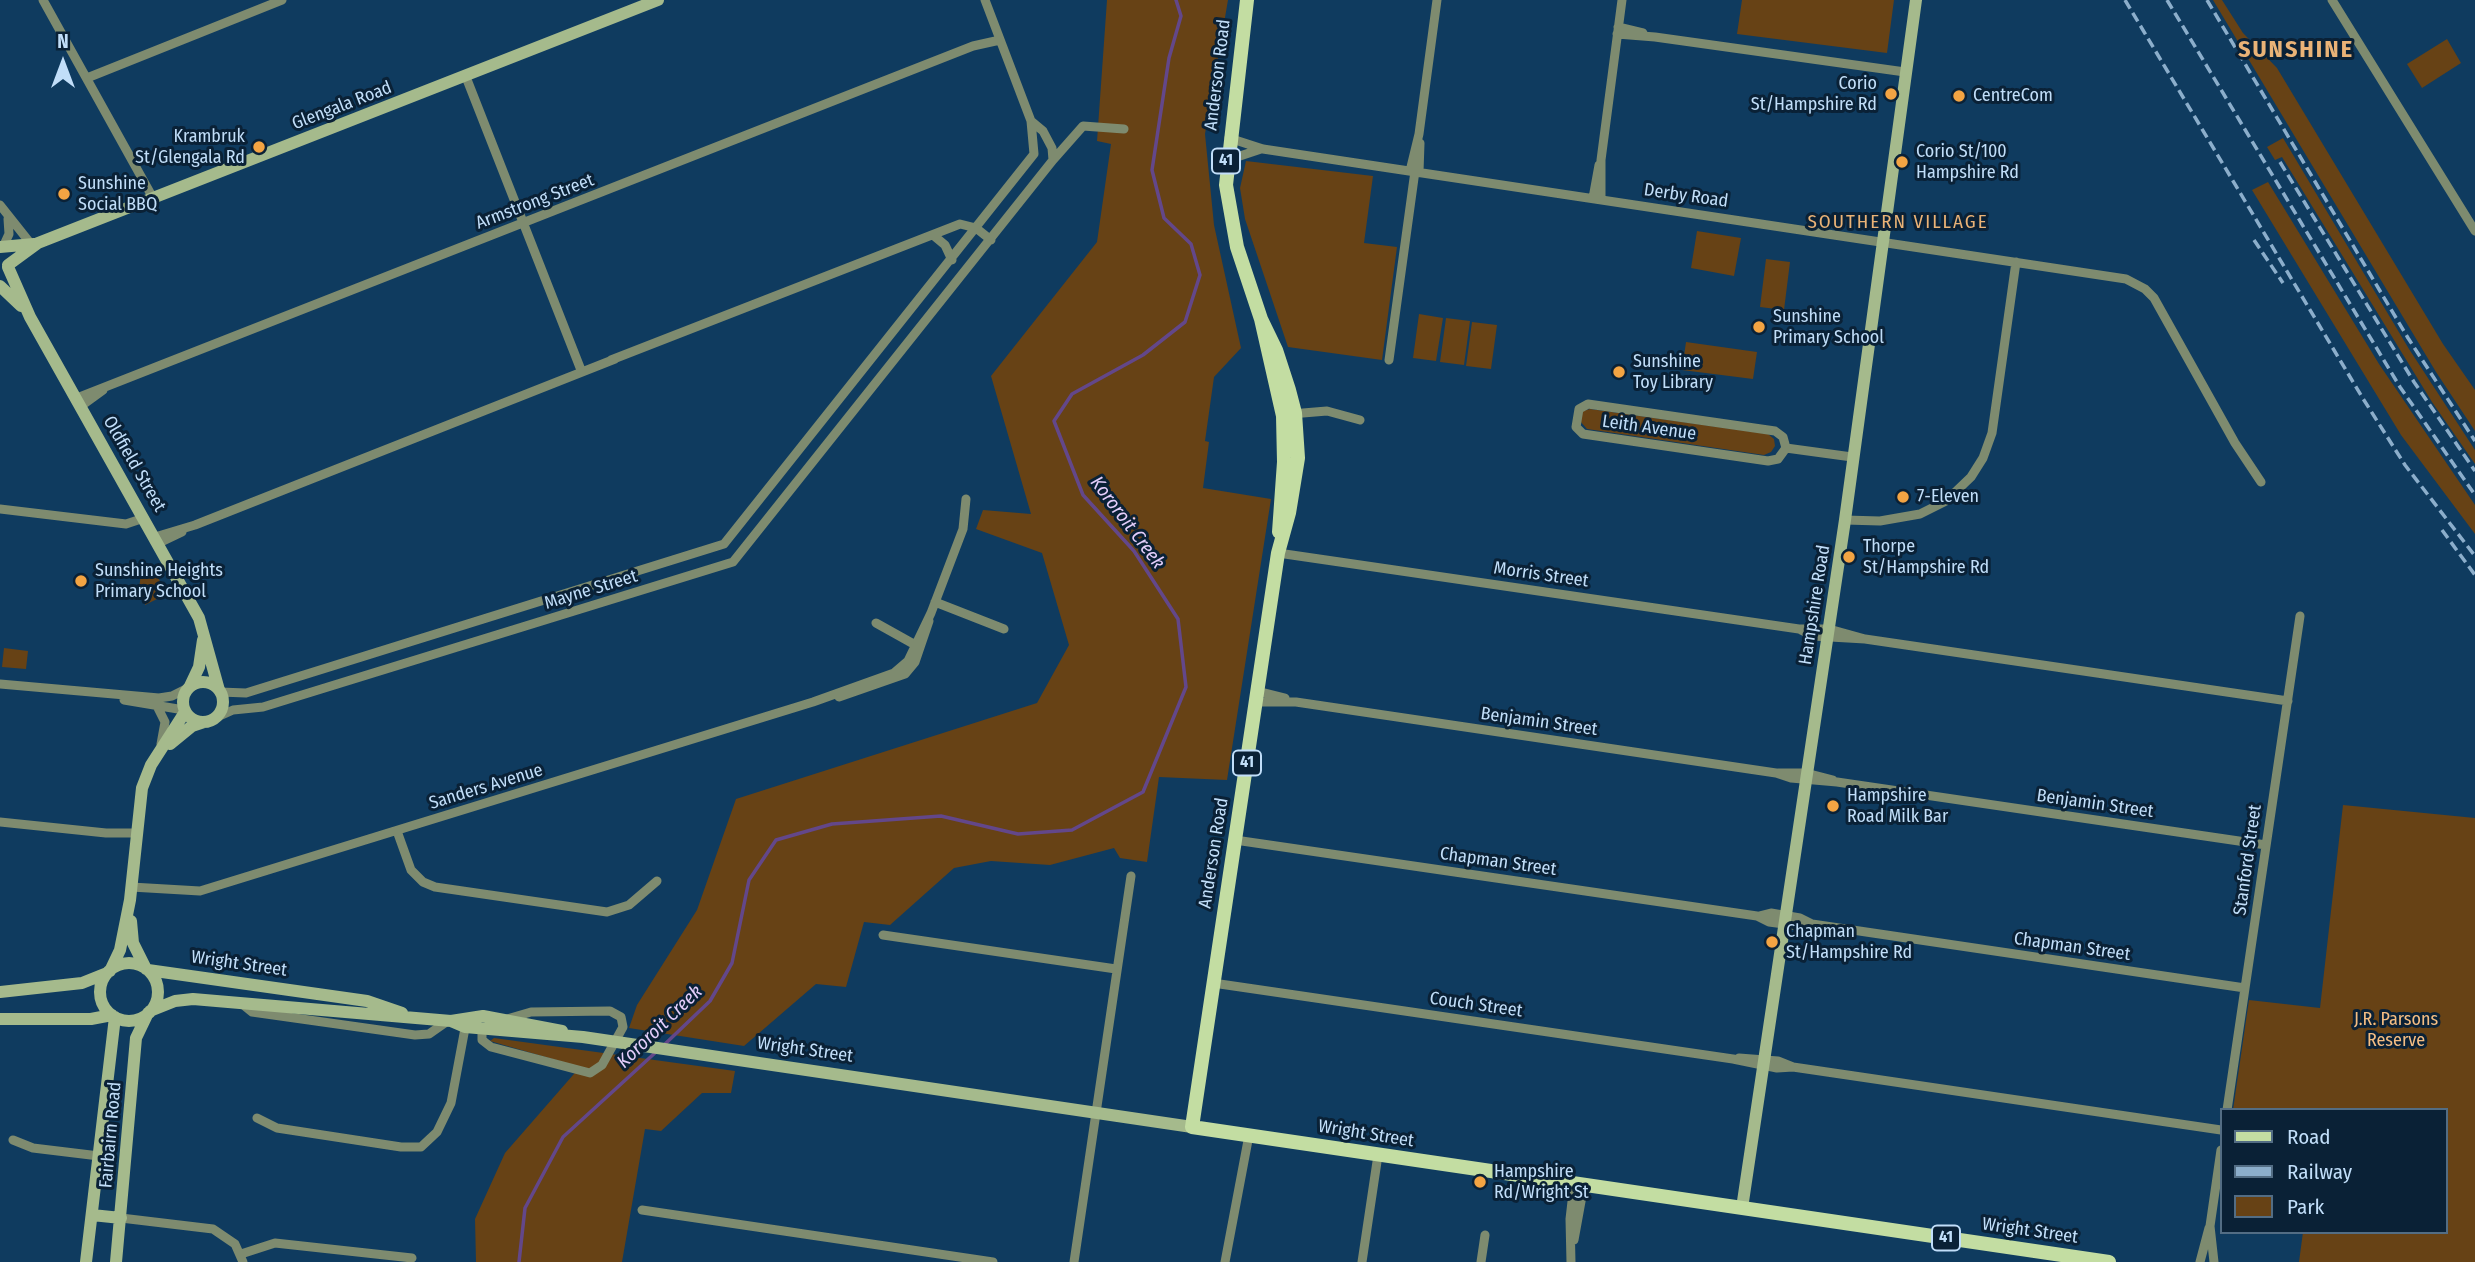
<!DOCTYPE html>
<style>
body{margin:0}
#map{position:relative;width:2475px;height:1262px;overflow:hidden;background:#0f3b5f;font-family:"Fira Sans Condensed",sans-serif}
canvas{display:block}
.legend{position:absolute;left:2220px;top:1108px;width:228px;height:126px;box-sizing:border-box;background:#0a2136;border:2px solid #536d84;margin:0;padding:9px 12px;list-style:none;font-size:21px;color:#c1def9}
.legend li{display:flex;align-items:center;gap:14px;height:35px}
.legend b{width:35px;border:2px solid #536d84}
.north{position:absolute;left:28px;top:28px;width:70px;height:70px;-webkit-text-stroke:5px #0a2136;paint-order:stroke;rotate:0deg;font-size:19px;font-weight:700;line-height:28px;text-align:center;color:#c1def9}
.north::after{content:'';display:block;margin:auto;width:24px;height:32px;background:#c1def9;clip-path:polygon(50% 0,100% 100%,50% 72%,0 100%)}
</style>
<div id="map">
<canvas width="2475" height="1262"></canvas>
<ul class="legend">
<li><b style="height:9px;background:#c3dda2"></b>Road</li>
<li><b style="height:9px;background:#8caecb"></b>Railway</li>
<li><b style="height:19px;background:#674215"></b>Park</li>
</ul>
<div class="north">N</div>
</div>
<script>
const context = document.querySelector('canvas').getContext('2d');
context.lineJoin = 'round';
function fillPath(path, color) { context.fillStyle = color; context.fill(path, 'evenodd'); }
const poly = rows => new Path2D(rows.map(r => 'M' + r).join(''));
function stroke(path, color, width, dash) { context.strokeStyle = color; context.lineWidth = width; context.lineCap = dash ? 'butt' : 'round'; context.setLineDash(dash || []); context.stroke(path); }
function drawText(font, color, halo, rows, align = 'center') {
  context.font = font + ' "Fira Sans Condensed",sans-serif'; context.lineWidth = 6; context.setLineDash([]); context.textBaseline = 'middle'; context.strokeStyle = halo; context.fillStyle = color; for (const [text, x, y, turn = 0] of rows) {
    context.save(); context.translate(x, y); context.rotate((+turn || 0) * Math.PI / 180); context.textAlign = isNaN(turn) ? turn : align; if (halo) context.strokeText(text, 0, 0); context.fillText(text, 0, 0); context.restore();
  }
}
fillPath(poly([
 [1107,0,1228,0,1205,134,1214,225,1241,348,1214,377,1205,441,1209,442,1203,488,1271,499,1227,780,1159,777,1147,862,1120,858,1114,848,1050,865,991,861,954,868,890,925,864,922,846,987,816,984,744,1046,629,1028,637,1005,697,910,736,799,1037,703,1069,645,1042,553,976,529,983,510,1031,514,991,376,1097,242,1111,144,1097,141],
 [1742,0,1894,0,1887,53,1737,34],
 [2213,0,2222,0,2243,33,2277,68,2443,344,2475,390,2475,431,2436,372],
 [2447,39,2461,63,2422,88,2407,64],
 [2283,138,2409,349,2475,450,2475,464,2432,402,2282,157,2275,160,2267,147],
 [1246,161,1373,176,1364,243,1397,247,1382,360,1288,347,1245,219,1240,188],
 [2268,182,2379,364,2475,505,2475,534,2401,435,2252,190],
 [1697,231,1741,238,1734,276,1691,268],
 [1766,259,1790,262,1784,310,1760,307],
 [1419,314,1443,318,1436,361,1413,358],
 [1446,318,1470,321,1464,365,1440,362],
 [1472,322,1497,325,1491,369,1466,366],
 [1686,342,1757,352,1753,379,1682,370],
 [1590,409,1768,434,1774,439,1775,446,1771,452,1764,455,1587,429,1580,421,1583,411],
 [142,564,151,565,167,594,145,605,145,599,138,598],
 [4,648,28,651,26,669,2,667],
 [2343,805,2475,818,2475,1262,2299,1262,2303,1232,2445,1232,2445,1110,2233,1110,2249,1000,2320,1008],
 [494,1038,735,1071,731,1093,702,1093,661,1131,645,1129,622,1262,476,1262,475,1219,505,1153,580,1067,490,1041]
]), '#674215');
stroke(poly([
 [664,1045,710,1001,732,963,749,880,776,840,832,824,941,816,1018,834,1072,830,1143,792,1186,687,1178,619,1134,551,1083,495,1054,421,1072,394,1143,355,1185,322,1200,275,1191,244,1164,218,1152,170,1169,58,1181,16,1176,0],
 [519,1262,525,1208,563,1137,656,1052]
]), '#63478a', 3.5);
stroke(poly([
 [43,0,153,198],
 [2332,0,2475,231],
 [1618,27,1643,33],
 [1617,34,1655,37,1905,72],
 [466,77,581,370],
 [87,78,282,0],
 [1229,138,1263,149,2126,279,2145,289,2154,298,2235,443,2261,482],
 [1053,160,1083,126,1124,129],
 [1228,160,1261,149],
 [1410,171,1419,134,1437,0],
 [1419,172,1420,143],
 [1593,198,1599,165],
 [1601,199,1601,160,1622,0],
 [0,205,31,244],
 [933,235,945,245,952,260],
 [3,247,9,234,8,219],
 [611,360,960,224,976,228,991,240],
 [1389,360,1415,171],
 [77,398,973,46,1000,40],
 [1588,404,1775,431,1783,437,1786,448,1778,459,1768,461,1583,434,1576,427,1579,409,1588,404],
 [81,406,103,390],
 [1291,414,1327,411,1360,420],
 [1786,448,1852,457],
 [0,509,126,524,144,518],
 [1845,520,1880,521,1920,514,1946,501,1971,477,1983,458,1992,433,2016,262],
 [155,537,195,525,615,359],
 [159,543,182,532],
 [1278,553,1799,629,1829,629,1865,639],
 [935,602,1004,629],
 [876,623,919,647],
 [1801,630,1813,636,1865,639,2288,701],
 [0,684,159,698,172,696,188,688],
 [1257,691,1285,698],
 [220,692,246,693,724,544,1034,154,1031,121,985,0],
 [839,697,905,674,915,662,929,621],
 [124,700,184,710],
 [1256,702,1296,702,1776,773,1791,778,1837,782,2266,845],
 [158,708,165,722,161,744],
 [213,719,233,710,263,707,733,562,1053,160,1052,148,1043,131,1031,121],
 [1778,773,1806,773,1833,780],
 [0,822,106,833,137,833],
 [397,831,411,870,423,882,435,887,607,912,629,905,657,881],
 [1235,840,1757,916,1769,922,1799,926,1812,924],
 [131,887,200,891,813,702,894,673,908,661,931,613,963,529,966,499],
 [1759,916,1771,913,1800,918,1812,924,2245,988],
 [883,935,1116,969],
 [1213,983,1733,1059,1777,1068,1793,1067],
 [241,1003,252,1012,415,1035,429,1034,449,1020],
 [482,1029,482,1040,491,1047,590,1073,602,1065,623,1027,621,1017,610,1011,531,1012,507,1019],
 [1739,1058,1778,1061,1793,1067,2221,1130],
 [2227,1110,2300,616],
 [257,1118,277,1128,401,1147,421,1147,437,1132,451,1103,466,1023],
 [13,1140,33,1148,99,1156],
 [642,1210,993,1262],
 [121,1218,213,1229,235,1244,243,1262],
 [1574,1240,1584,1185],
 [241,1254,275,1243,412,1258],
 [1074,1262,1131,876],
 [1225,1262,1249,1135],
 [1362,1262,1378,1155],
 [1481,1262,1485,1235],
 [1571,1262,1570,1219,1574,1184],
 [2200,1262,2209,1228],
 [2214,1262,2210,1226,2221,1150]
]), '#7e8b6f', 9);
stroke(poly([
 [0,247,34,244],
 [8,265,38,243,658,0],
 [8,267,30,317,199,618,219,690],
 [0,286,21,306],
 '183 702a20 20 0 1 1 40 0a20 20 0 1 1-40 0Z',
 [190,686,199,667,203,640],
 [170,744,192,726,204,722],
 [131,921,133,943,146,969],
 '100 992a29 29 0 1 1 58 0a29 29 0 1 1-58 0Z',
 [148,970,367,1001,402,1013],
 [110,971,120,950,130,900,142,788,151,765,185,712],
 [0,992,82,983,107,973],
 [150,1011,175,1001,193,999,451,1021,483,1016,562,1031],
 [0,1019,91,1019,112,1015],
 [451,1021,465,1027,583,1037,1192,1127],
 [1742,1208,1845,520,1916,0],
 [92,1215,121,1218],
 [86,1262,115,1017],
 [116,1262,136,1038,148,1013]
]), '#a5ba8c', 12);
stroke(poly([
 [1247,0,1226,185,1237,247,1261,319,1283,416,1284,462,1279,532],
 [1261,319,1276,350,1289,390,1295,413,1298,458,1289,513,1278,553,1192,1127,2109,1262]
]), '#c3dda2', 14);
stroke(poly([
 [2125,0,2362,397,2405,465,2475,556],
 [2167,0,2400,387,2475,495],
 [2207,0,2408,338,2475,441],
 [2280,162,2414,382,2475,471],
 [2254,240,2283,283],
 [2442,530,2475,575]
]), '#8caecb', 3.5, [10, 5]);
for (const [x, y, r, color] of [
 [1891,94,7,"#f3a443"],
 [1959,96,7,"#f3a443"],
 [259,147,7,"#f3a443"],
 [1902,162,7,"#f3a443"],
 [64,194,7,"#f3a443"],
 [1759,327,7,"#f3a443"],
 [1619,372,7,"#f3a443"],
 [1903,497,7,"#f3a443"],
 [1849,557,7,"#f3a443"],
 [81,581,7,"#f3a443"],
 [1833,806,7,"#f3a443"],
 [1772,942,7,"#f3a443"],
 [1480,1182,7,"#f3a443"]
]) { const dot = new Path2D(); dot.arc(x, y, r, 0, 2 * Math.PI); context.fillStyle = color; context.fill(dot); stroke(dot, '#0a2136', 2.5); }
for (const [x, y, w] of [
 [1226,161,28],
 [1247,763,28],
 [1946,1238,28]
]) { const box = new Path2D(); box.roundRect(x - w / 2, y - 12.5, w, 25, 5); context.fillStyle = '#0a2136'; context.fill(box); stroke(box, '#c1def9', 2); }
drawText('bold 16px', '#c1def9', null, [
 ["41",1226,161],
 ["41",1247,763],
 ["41",1946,1238]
]);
drawText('18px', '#c1def9', '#0a2136', [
 ["Anderson Road",1218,75,-83],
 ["Glengala Road",342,106,-21],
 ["Derby Road",1686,196,8],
 ["Armstrong Street",535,202,-21],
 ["Leith Avenue",1649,428,8],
 ["Oldfield Street",134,464,60],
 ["Morris Street",1541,575,8],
 ["Mayne Street",591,590,-17],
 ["Hampshire Road",1815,605,-81],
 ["Benjamin Street",1539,722,8],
 ["Sanders Avenue",486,787,-17],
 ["Benjamin Street",2095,804,8],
 ["Anderson Road",1214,853,-81],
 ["Stanford Street",2248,860,-82],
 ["Chapman Street",1498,862,8],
 ["Chapman Street",2072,947,8],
 ["Wright Street",239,964,8],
 ["Couch Street",1476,1005,8],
 ["Wright Street",805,1050,8],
 ["Wright Street",1366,1134,9],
 ["Fairbairn Road",111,1135,-85],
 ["Wright Street",2030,1231,8]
]);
drawText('18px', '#c1def9', '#0a2136', [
 ["Corio",1877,84,"right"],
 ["St/Hampshire Rd",1877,105,"right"],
 ["CentreCom",1973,96],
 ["Krambruk",245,137,"right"],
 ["St/Glengala Rd",245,158,"right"],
 ["Corio St/100",1916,152],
 ["Hampshire Rd",1916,173],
 ["Sunshine",78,184],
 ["Social BBQ",78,205],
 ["Sunshine",1773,317],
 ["Primary School",1773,338],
 ["Sunshine",1633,362],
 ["Toy Library",1633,383],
 ["7-Eleven",1917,497],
 ["Thorpe",1863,547],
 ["St/Hampshire Rd",1863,568],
 ["Sunshine Heights",95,571],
 ["Primary School",95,592],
 ["Hampshire",1847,796],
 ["Road Milk Bar",1847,817],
 ["Chapman",1786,932],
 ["St/Hampshire Rd",1786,953],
 ["Hampshire",1494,1172],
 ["Rd/Wright St",1494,1193]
], 'left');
drawText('18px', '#f5be83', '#0a2136', [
 ["J.R. Parsons",2396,1020],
 ["Reserve",2396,1041]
]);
context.letterSpacing = '2px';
drawText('19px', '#eab377', '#0a2136', [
 ["SOUTHERN VILLAGE",1898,223]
]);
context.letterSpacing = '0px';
drawText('italic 19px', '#e4cefb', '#0a2136', [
 ["Kororoit Creek",1127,523,53],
 ["Kororoit Creek",660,1027,-44]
]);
context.letterSpacing = '2px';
drawText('bold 24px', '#eab377', '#0a2136', [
 ["SUNSHINE",2296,50]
]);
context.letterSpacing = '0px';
</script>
